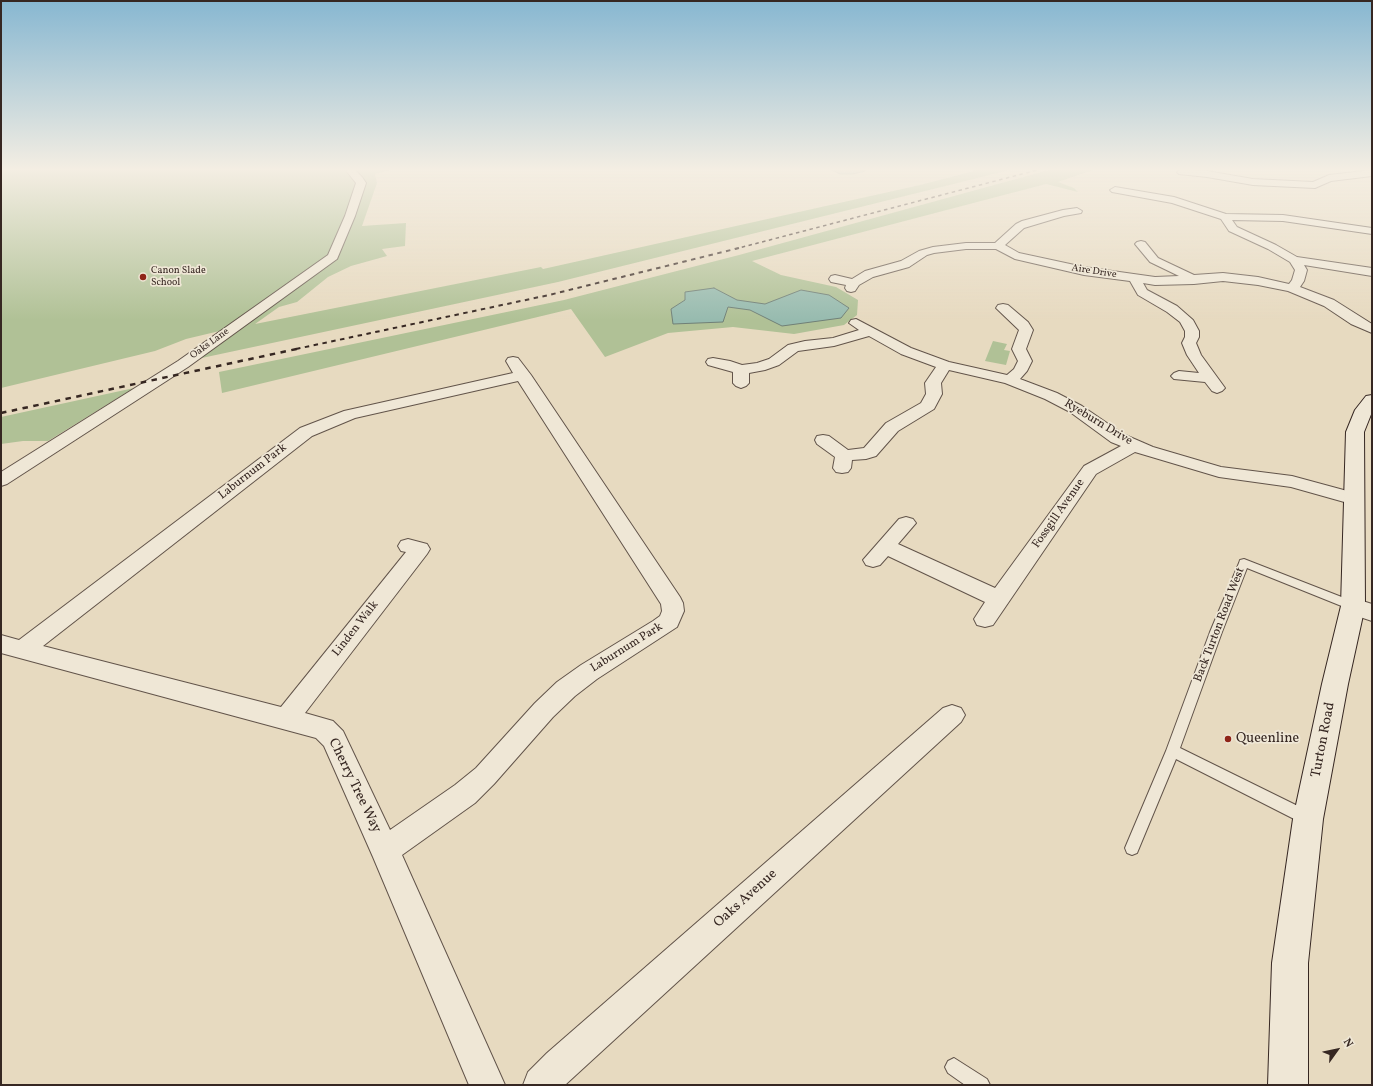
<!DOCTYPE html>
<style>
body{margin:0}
#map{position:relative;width:1373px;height:1086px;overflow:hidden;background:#e7dac0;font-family:Vollkorn,serif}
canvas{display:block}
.frame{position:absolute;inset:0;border:2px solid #362722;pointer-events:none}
.north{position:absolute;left:1317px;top:1030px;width:40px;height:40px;-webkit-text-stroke:3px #efe7d6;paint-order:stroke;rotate:57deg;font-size:11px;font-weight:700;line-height:16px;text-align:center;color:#362722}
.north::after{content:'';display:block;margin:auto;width:14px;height:18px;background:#362722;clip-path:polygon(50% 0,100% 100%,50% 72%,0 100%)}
</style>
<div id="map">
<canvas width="1373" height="1086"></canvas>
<div class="frame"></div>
<div class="north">N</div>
</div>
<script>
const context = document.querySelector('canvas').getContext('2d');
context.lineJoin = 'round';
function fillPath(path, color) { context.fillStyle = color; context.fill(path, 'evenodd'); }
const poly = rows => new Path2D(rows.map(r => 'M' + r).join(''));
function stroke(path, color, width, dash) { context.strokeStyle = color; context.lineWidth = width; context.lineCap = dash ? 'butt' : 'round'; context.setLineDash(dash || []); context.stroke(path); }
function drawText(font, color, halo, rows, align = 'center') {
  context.font = font + ' Vollkorn,serif'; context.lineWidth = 3.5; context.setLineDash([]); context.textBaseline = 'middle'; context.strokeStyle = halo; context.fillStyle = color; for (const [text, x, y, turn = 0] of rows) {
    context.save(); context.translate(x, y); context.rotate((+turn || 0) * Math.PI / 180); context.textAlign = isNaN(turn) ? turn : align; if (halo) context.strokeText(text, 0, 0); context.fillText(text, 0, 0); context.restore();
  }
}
fillPath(poly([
 [1,168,396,168,375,174,377,183,362,226,406,223,405,246,382,249,387,256,351,266,328,277,297,302,279,307,255,324,541,267,543,269,920,185,985,168,1018,168,558,282,197,359,228,329,186,339,155,351,1,388],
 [1056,168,1099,168,1058,182,1074,188,1078,192,1046,184,752,261,781,275,836,287,858,300,857,315,844,325,794,334,733,327,668,333,605,357,571,309,222,393,219,372,564,300,739,255],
 [993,341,1007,344,1004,350,1010,351,1006,365,985,361],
 [134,388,48,441,23,441,1,444,1,417]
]), '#b0c196');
const water = poly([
 [828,168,868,168,865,171,853,174,840,174,828,168],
 [714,288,737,300,765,304,801,290,829,295,849,308,841,318,782,326,750,310,728,307,723,322,673,324,671,309,685,300,685,292,714,288]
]);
fillPath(water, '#97bbaf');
stroke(water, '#708077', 1);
const service = poly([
 [1244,559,1357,603,1358,606,1357,609,1353,610,1349,609,1247,568,1222,632,1180,748,1312,813,1314,818,1312,823,1307,825,1302,823,1176,759,1137,853,1132,855,1127,853,1125,848,1166,751,1210,632,1239,563,1240,560,1244,559],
 [954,1058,987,1079,990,1085,965,1085,948,1073,945,1067,948,1061,954,1058]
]);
const minor = poly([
 [344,168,353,168,362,177,366,183,355,216,337,259,188,367,7,484,1,486,1,472,178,361,328,255,345,216,356,183,344,168],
 [1182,169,1207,171,1253,179,1313,182,1329,175,1372,170,1372,176,1331,181,1315,188,1253,185,1207,177,1179,174,1177,172,1182,169],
 [1115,187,1174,197,1226,214,1283,215,1372,228,1372,234,1283,221,1232,220,1237,227,1276,245,1297,257,1372,268,1372,276,1304,265,1307,270,1304,281,1300,287,1334,300,1372,324,1372,333,1351,324,1324,306,1288,291,1258,285,1223,281,1194,284,1155,285,1143,283,1147,290,1177,306,1193,320,1199,331,1199,337,1196,343,1201,355,1225,388,1222,391,1217,393,1212,391,1205,382,1174,379,1171,376,1174,373,1179,371,1199,373,1187,355,1182,343,1185,337,1185,331,1180,322,1167,312,1138,295,1130,281,1084,275,1015,259,996,249,966,249,934,253,927,255,909,267,873,277,859,285,855,291,851,292,847,291,845,288,846,285,831,282,829,279,831,276,835,275,852,279,865,271,901,261,919,251,933,247,966,243,995,243,1016,224,1022,221,1063,210,1077,208,1082,211,1081,213,1064,216,1024,228,1005,245,1019,253,1084,267,1155,277,1179,276,1150,262,1135,244,1137,242,1141,241,1145,242,1158,258,1194,275,1223,273,1258,277,1289,284,1292,280,1295,270,1290,262,1268,249,1229,231,1221,219,1172,203,1112,192,1110,190,1115,187],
 [1003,304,1008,305,1028,322,1033,330,1026,349,1032,361,1027,371,1020,379,1057,393,1082,406,1123,434,1153,447,1221,467,1292,476,1362,495,1364,499,1362,503,1355,505,1291,487,1219,477,1135,452,1096,474,993,625,985,627,977,625,974,619,985,602,888,556,880,565,873,567,866,565,863,560,899,519,906,517,913,519,916,523,898,544,995,588,1084,466,1121,446,1111,442,1070,412,1045,399,1005,383,949,370,941,383,942,394,934,409,898,431,876,456,866,459,852,460,851,468,848,472,842,473,836,472,833,468,835,457,817,444,815,440,817,436,823,435,829,436,848,450,864,448,886,423,921,403,926,394,925,383,936,367,901,354,869,336,834,346,798,351,779,365,765,370,749,373,749,383,746,386,741,388,736,386,733,383,733,372,708,365,706,362,708,359,713,358,730,361,742,365,757,363,769,359,788,345,805,341,833,338,859,330,849,323,851,320,856,319,911,348,949,362,1007,375,1014,369,1018,361,1012,349,1019,330,996,308,998,305,1003,304],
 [513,357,518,358,531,375,680,597,683,603,684,611,677,627,597,679,575,696,553,717,494,784,475,803,402,855,505,1085,469,1085,373,857,324,746,316,738,1,653,1,635,19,640,300,428,344,411,513,373,506,361,508,358,513,357],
 [518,381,661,604,662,611,660,616,653,621,581,665,557,682,535,703,476,768,455,785,390,830,343,731,333,721,305,713,427,554,430,549,427,544,408,539,401,541,398,546,401,551,406,552,281,707,43,646,312,436,355,418,518,381],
 [1353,598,1372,604,1372,621,1345,612,1342,606,1345,600,1353,598],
 [952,705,961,708,965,715,961,722,565,1085,523,1085,528,1072,547,1053,943,708,952,705]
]);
const secondary = poly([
 [1372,395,1372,412,1364,432,1365,606,1348,684,1323,819,1308,963,1308,1085,1268,1085,1272,963,1293,819,1322,684,1341,606,1346,432,1355,410,1366,396,1372,395]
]);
stroke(service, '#62544a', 2);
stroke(minor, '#62544a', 2);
stroke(secondary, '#362722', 2);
fillPath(service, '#efe7d6');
fillPath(minor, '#efe7d6');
fillPath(secondary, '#efe7d6');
stroke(poly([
 [735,249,1045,168]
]), '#362722', 1.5, [3.5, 3.5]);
stroke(poly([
 [296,349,549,295,739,248]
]), '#362722', 2, [4.5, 4.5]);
stroke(poly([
 [1,413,301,348]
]), '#362722', 2.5, [5.5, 5.5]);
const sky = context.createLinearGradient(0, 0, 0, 320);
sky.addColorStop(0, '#87b7d1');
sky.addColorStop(0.53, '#f4eee3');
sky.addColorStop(1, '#f4eee300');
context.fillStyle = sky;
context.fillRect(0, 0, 1373, 320);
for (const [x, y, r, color] of [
 [143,277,4,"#8f2418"],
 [1228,739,4,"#8f2418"]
]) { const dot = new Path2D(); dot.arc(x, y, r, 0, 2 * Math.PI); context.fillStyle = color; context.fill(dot); stroke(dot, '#efe7d6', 1.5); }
drawText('10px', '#362722', '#efe7d6', [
 ["Canon Slade",151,271],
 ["School",151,283]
], 'left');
drawText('10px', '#362722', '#efe7d6', [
 ["Aire Drive",1094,272,9],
 ["Oaks Lane",210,344,-36]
]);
drawText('12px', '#362722', '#efe7d6', [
 ["Ryeburn Drive",1098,423,31],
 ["Laburnum Park",253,472,-38],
 ["Fossgill Avenue",1059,514,-55],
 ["Back Turton Road West",1220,625,-69],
 ["Linden Walk",356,629,-52],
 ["Laburnum Park",627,648,-32]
]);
drawText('14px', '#362722', '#efe7d6', [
 ["Queenline",1236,739]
], 'left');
drawText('14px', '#362722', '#efe7d6', [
 ["Turton Road",1324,740,-79],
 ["Cherry Tree Way",354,786,64],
 ["Oaks Avenue",746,899,-42]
]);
</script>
